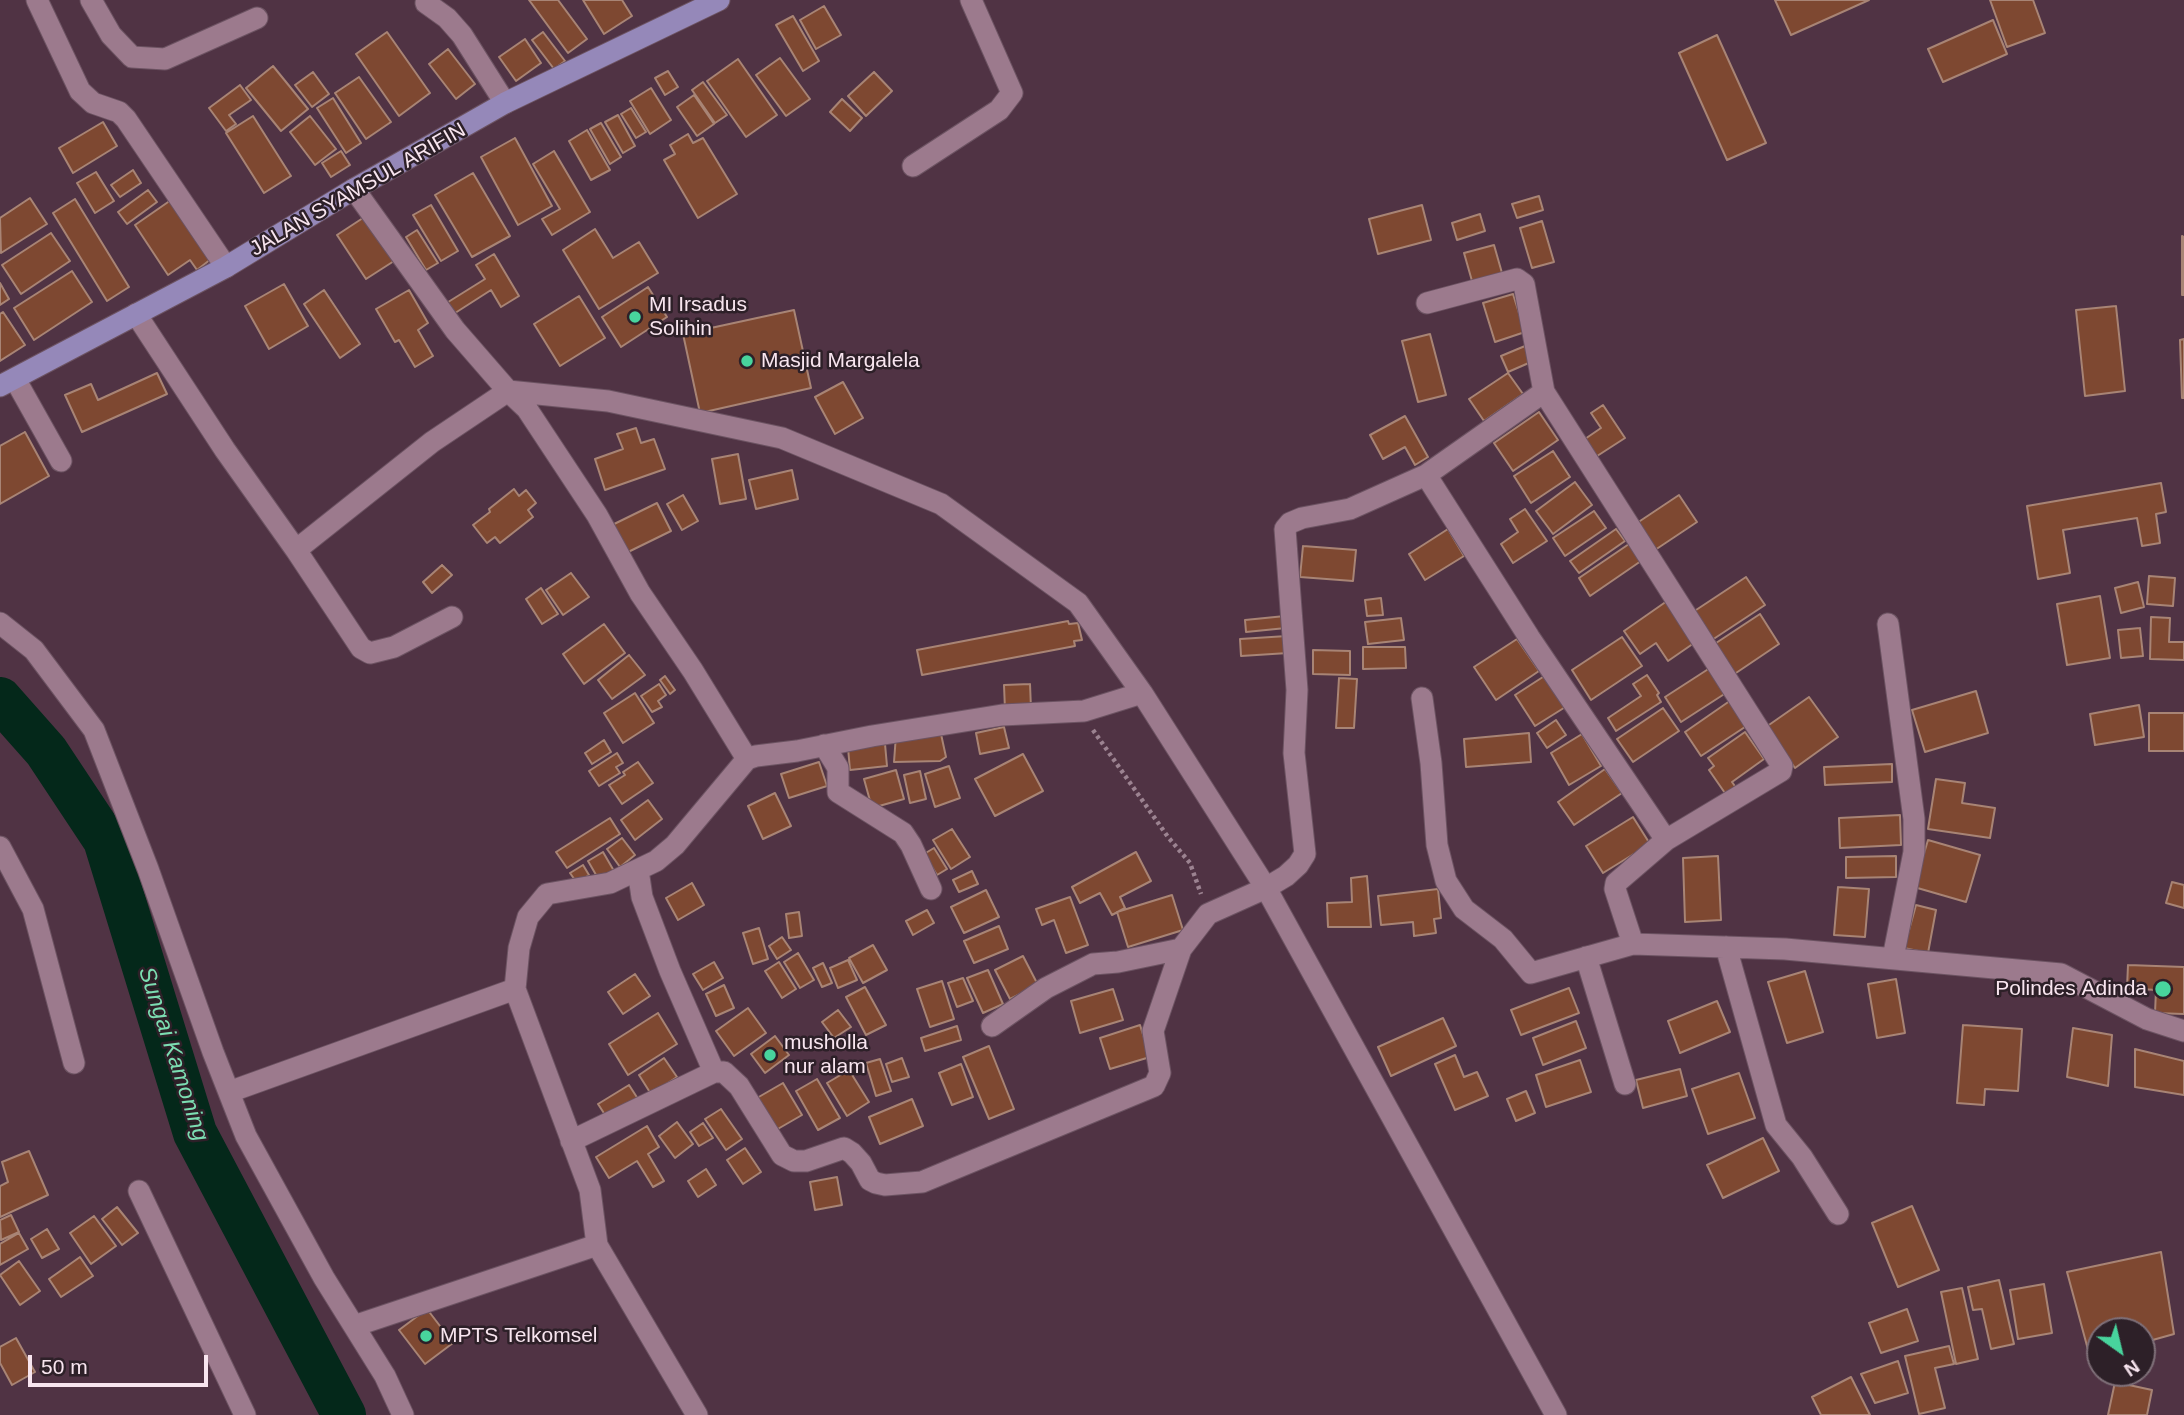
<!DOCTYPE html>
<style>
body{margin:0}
#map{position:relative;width:2184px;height:1415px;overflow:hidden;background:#503344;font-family:Helvetica,sans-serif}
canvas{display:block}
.north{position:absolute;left:2086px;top:1317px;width:70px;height:70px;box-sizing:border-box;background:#2d2028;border:2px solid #7e6f78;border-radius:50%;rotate:146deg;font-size:19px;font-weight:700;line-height:28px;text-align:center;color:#f8e5ef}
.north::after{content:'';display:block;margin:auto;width:24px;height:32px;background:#48d49d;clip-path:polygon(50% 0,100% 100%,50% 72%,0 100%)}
.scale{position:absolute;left:28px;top:1355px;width:180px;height:32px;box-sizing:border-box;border:4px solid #f8e5ef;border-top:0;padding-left:9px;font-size:21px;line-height:24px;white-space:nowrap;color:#f8e5ef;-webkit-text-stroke:5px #2d2028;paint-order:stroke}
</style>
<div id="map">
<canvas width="2184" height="1415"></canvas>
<div class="north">N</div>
<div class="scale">50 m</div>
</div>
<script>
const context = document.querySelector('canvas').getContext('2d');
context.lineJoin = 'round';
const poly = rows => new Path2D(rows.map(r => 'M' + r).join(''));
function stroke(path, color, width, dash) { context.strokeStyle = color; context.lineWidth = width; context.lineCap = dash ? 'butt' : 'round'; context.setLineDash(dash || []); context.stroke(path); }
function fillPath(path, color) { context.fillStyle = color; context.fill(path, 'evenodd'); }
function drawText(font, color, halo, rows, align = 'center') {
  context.font = font + ' Helvetica,sans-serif'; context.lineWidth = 5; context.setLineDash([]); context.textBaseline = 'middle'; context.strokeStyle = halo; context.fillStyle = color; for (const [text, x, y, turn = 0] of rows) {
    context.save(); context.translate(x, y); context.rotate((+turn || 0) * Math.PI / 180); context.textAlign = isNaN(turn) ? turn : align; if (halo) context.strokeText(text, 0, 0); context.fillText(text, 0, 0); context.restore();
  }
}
stroke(poly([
 [0,699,46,751,105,840,195,1133,344,1415]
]), '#04281a', 44);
const building = poly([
 [529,0,558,0,587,39,568,53,529,0],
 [583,0,622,0,632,16,604,34,583,0],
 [1775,0,1869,0,1791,35,1775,0],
 [1990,0,2033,0,2045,33,2007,47,1990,0],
 [824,6,841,35,816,49,800,20,824,6],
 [793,16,819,61,803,71,776,25,793,16],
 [1993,20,2007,54,1943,82,1928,49,1993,20],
 [387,32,430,93,399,116,356,54,387,32],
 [543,32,565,61,554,69,532,40,543,32],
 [1717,35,1766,143,1727,160,1679,53,1717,35],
 [525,39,541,63,516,81,499,57,525,39],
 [448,49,475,84,456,99,429,64,448,49],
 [780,58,810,99,786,116,756,75,780,58],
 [738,59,777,115,746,137,707,81,738,59],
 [273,66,308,109,281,131,246,88,273,66],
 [668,71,678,87,665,95,655,78,668,71],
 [313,72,329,94,312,107,295,85,313,72],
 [874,72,892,91,866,116,848,96,874,72],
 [359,77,391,122,366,139,335,93,359,77],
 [703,82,727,115,715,123,692,90,703,82],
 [240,85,251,100,229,115,236,124,226,131,209,108,240,85],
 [651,88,671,120,650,134,630,101,651,88],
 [694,95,714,124,697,136,677,107,694,95],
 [333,98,361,143,346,153,317,108,333,98],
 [842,99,862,118,850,131,830,112,842,99],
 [631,108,646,132,636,138,621,114,631,108],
 [618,115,635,146,623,153,605,122,618,115],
 [253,116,291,176,264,193,226,133,253,116],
 [310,116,336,149,315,165,290,132,310,116],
 [103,122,117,146,73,173,59,148,103,122],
 [601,123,621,157,610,164,590,129,601,123],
 [587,130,610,170,591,180,569,141,587,130],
 [688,134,693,143,703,138,737,194,698,218,664,160,675,154,670,145,688,134],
 [515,138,552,206,518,225,481,157,515,138],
 [341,151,350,165,331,177,322,163,341,151],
 [554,151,590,212,552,235,542,219,560,209,533,164,554,151],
 [133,170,141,183,120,197,111,185,133,170],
 [96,172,114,201,95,213,77,183,96,172],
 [473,173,510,236,472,257,435,195,473,173],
 [148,190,157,202,127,224,118,212,148,190],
 [1539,196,1543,210,1517,218,1512,204,1539,196],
 [30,198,47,224,1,253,0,218,30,198],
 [75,199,129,287,107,301,53,213,75,199],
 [171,200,211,259,197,270,190,260,168,275,135,225,171,200],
 [431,205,458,251,441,261,413,215,431,205],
 [1422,205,1431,240,1378,254,1369,219,1422,205],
 [1480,214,1485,231,1457,240,1452,223,1480,214],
 [366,216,394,261,366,279,337,235,366,216],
 [1542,221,1554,262,1532,268,1520,228,1542,221],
 [595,229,613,258,639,242,658,273,599,309,563,250,595,229],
 [417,230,438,263,426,270,406,237,417,230],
 [51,233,70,261,21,294,2,265,51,233],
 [2182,236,2184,237,2184,295,2182,295,2182,236],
 [1494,245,1502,273,1472,281,1464,253,1494,245],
 [494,254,519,296,501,307,491,290,452,315,445,304,485,279,476,265,494,254],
 [72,271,92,302,34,340,14,308,72,271],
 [0,283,9,299,0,305,0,283],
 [284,284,308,326,269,349,245,306,284,284],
 [648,287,667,317,621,347,602,317,648,287],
 [324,290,360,344,340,358,304,304,324,290],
 [409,290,428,323,418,330,433,356,415,367,399,340,395,342,376,309,409,290],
 [1513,294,1525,332,1495,342,1483,303,1513,294],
 [579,296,605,338,560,366,534,324,579,296],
 [2116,306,2125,391,2085,396,2076,310,2116,306],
 [794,310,811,388,700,413,683,334,794,310],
 [3,312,25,345,0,361,0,314,3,312],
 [1430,334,1446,395,1418,402,1402,341,1430,334],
 [2184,339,2184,398,2182,398,2180,340,2184,339],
 [1525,346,1531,362,1508,372,1501,356,1525,346],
 [157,373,167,394,82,432,65,395,91,384,98,400,157,373],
 [1508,373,1523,394,1484,421,1469,399,1508,373],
 [843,382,863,418,835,434,815,397,843,382],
 [1603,405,1625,438,1594,458,1582,441,1601,428,1591,413,1603,405],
 [1539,412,1558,440,1513,471,1494,443,1539,412],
 [1405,416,1428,457,1415,465,1405,447,1383,459,1370,435,1405,416],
 [636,428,641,443,654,439,665,469,605,490,595,459,623,449,617,434,636,428],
 [25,432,49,476,0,504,0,446,25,432],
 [1553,451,1570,477,1531,503,1514,476,1553,451],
 [738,454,746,499,720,504,712,459,738,454],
 [792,470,798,499,756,509,749,480,792,470],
 [1575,482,1592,505,1553,534,1536,511,1575,482],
 [2161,483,2166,512,2156,514,2160,543,2142,546,2137,518,2063,530,2070,573,2038,579,2027,506,2161,483],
 [514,489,519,496,526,490,536,503,528,510,533,517,500,543,495,537,487,543,473,525,490,512,489,509,514,489],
 [683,495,698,521,682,530,667,504,683,495],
 [1679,495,1697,522,1655,550,1637,523,1679,495],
 [657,503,671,531,622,555,608,527,657,503],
 [1525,509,1547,541,1513,563,1501,544,1518,532,1510,519,1525,509],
 [1594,511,1606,528,1565,556,1553,538,1594,511],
 [1448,529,1464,556,1425,580,1409,554,1448,529],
 [1616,529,1625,541,1579,573,1570,561,1616,529],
 [1629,544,1641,561,1590,596,1579,578,1629,544],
 [1303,546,1356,550,1353,581,1300,577,1303,546],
 [442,565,452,575,432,593,423,582,442,565],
 [571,573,589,597,563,615,546,590,571,573],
 [2149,576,2175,578,2173,606,2147,604,2149,576],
 [1746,577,1765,605,1712,640,1693,612,1746,577],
 [2138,582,2144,607,2121,613,2115,588,2138,582],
 [541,588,558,614,542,624,526,599,541,588],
 [2100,596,2110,658,2067,665,2057,604,2100,596],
 [1381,598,1383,615,1367,616,1365,600,1381,598],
 [1667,601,1697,641,1668,661,1656,643,1640,654,1624,631,1667,601],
 [1760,614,1779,644,1733,675,1713,645,1760,614],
 [1285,616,1286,628,1246,632,1245,620,1285,616],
 [2151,617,2170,618,2169,642,2184,642,2184,660,2150,659,2151,617],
 [1401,618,1404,640,1368,644,1365,622,1401,618],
 [1068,621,1069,624,1078,623,1082,640,1074,641,1075,646,922,675,917,650,1068,621],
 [604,624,625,653,584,684,563,654,604,624],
 [2140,628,2143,656,2121,658,2118,630,2140,628],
 [1287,636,1288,653,1241,656,1240,639,1287,636],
 [1622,637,1642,666,1591,700,1572,670,1622,637],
 [1517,639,1539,671,1496,700,1474,667,1517,639],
 [1363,647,1405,647,1406,668,1363,669,1363,647],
 [1313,650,1350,651,1350,675,1313,674,1313,650],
 [629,655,645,675,612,699,598,680,629,655],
 [1713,666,1729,691,1681,722,1665,697,1713,666],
 [1546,675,1567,706,1535,726,1515,695,1546,675],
 [1647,675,1659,693,1657,695,1661,702,1616,731,1608,718,1641,696,1633,684,1647,675],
 [665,676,675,690,670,694,660,680,665,676],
 [1339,678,1357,679,1354,728,1336,728,1339,678],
 [659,684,666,695,658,701,662,707,652,712,641,696,659,684],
 [1030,684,1031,709,1005,710,1004,685,1030,684],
 [1976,691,1988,733,1925,752,1912,710,1976,691],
 [635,693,654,723,623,743,604,713,635,693],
 [1809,697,1838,737,1795,768,1766,727,1809,697],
 [1734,698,1751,723,1701,756,1685,732,1734,698],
 [2139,705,2144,737,2095,745,2090,714,2139,705],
 [1663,708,1679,731,1633,762,1617,739,1663,708],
 [2149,713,2184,713,2184,751,2149,751,2149,713],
 [1556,720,1566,735,1547,748,1537,733,1556,720],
 [1004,727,1009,748,980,754,976,733,1004,727],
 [1745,732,1764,759,1732,782,1737,789,1727,796,1709,770,1714,766,1708,758,1745,732],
 [1529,733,1531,762,1466,767,1464,739,1529,733],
 [941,734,946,757,940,761,894,762,896,735,941,734],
 [1582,734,1601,766,1569,785,1551,753,1582,734],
 [604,740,611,752,592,764,585,753,604,740],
 [885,744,887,766,850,770,848,748,885,744],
 [617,753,623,763,616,767,620,773,599,786,589,771,617,753],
 [1023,754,1043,791,995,816,975,779,1023,754],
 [638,762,653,783,622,804,609,785,625,775,623,772,638,762],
 [819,762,827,786,789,798,781,774,819,762],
 [1892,764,1892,782,1825,785,1824,767,1892,764],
 [949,766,960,798,935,807,925,774,949,766],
 [1605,769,1622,793,1574,825,1558,802,1605,769],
 [896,770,904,799,872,808,864,779,896,770],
 [920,771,926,799,910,803,904,775,920,771],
 [1936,779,1965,783,1962,803,1995,808,1990,838,1928,829,1936,779],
 [775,793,791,826,763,839,748,806,775,793],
 [648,800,662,819,635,840,621,820,648,800],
 [1900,815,1901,845,1840,848,1839,818,1900,815],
 [1633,817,1650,844,1603,873,1586,846,1633,817],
 [610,818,620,834,567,868,556,852,610,818],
 [952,829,970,857,951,869,933,840,952,829],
 [622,838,635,855,620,867,607,849,622,838],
 [1928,840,1980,855,1966,902,1914,887,1928,840],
 [934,848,947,869,937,875,924,854,934,848],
 [603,852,614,871,599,880,588,861,603,852],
 [1136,852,1151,881,1120,897,1125,908,1112,915,1100,893,1080,903,1072,887,1136,852],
 [1718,856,1721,920,1685,922,1683,858,1718,856],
 [1896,856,1896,877,1846,878,1846,857,1896,856],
 [583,865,589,875,577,883,570,873,583,865],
 [972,871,978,884,959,892,953,880,972,871],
 [1367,876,1371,927,1328,927,1327,903,1352,902,1351,878,1367,876],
 [2172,882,2184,885,2184,908,2166,903,2172,882],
 [692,883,704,905,678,920,666,898,692,883],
 [1838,887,1869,889,1865,937,1834,935,1838,887],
 [1438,889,1441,918,1434,919,1436,933,1414,936,1413,922,1381,925,1378,896,1438,889],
 [986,890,999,917,964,933,951,907,986,890],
 [1172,895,1183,930,1128,947,1117,912,1172,895],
 [1070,897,1088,945,1066,953,1054,920,1042,925,1036,909,1070,897],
 [1916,905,1936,910,1928,953,1904,948,1916,905],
 [927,910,934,923,913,935,906,921,927,910],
 [799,912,802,936,789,938,786,914,799,912],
 [999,926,1008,949,974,963,964,941,999,926],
 [759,928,768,959,753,964,743,933,759,928],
 [782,937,791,950,777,959,769,946,782,937],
 [873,945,887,970,863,983,849,958,873,945],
 [798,953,814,980,800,988,784,962,798,953],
 [1023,956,1038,985,1010,999,995,970,1023,956],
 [848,960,857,980,838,988,830,968,848,960],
 [714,962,723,978,703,990,693,974,714,962],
 [779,962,796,989,782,998,765,971,779,962],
 [823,963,832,983,822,987,813,968,823,963],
 [2128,965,2184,967,2184,1014,2155,1013,2156,990,2127,988,2128,965],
 [988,970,1003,1004,983,1013,967,978,988,970],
 [1805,971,1823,1032,1787,1043,1768,982,1805,971],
 [635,974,650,996,623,1014,608,992,635,974],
 [963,978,973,1001,957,1007,948,983,963,978],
 [1896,979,1905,1033,1877,1038,1868,984,1896,979],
 [942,981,954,1019,930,1027,917,989,942,981],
 [724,985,734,1008,716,1016,706,994,724,985],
 [865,987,886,1025,866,1035,846,997,865,987],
 [1569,988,1579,1013,1521,1035,1511,1010,1569,988],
 [1113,989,1123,1020,1080,1033,1071,1001,1113,989],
 [1717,1001,1730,1032,1680,1053,1668,1021,1717,1001],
 [748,1008,766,1033,734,1056,716,1031,748,1008],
 [838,1010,851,1027,834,1038,822,1022,838,1010],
 [658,1013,677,1044,628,1075,609,1044,658,1013],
 [1443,1018,1456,1046,1391,1076,1378,1047,1443,1018],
 [1576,1021,1586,1048,1543,1065,1533,1038,1576,1021],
 [1140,1025,1150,1057,1110,1069,1100,1038,1140,1025],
 [1963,1025,2022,1029,2018,1091,1985,1089,1984,1105,1957,1103,1963,1025],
 [957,1026,961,1040,925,1051,921,1038,957,1026],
 [2073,1028,2112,1035,2108,1086,2067,1077,2073,1028],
 [775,1036,789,1055,765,1073,751,1054,775,1036],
 [989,1046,1014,1109,989,1119,963,1057,989,1046],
 [2135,1049,2184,1061,2184,1095,2135,1087,2135,1049],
 [1455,1055,1464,1077,1477,1072,1488,1096,1455,1110,1435,1064,1455,1055],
 [664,1058,677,1077,651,1094,639,1075,664,1058],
 [902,1058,909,1077,892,1082,886,1064,902,1058],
 [880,1059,891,1091,876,1096,866,1063,880,1059],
 [1580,1060,1591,1092,1546,1107,1536,1075,1580,1060],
 [961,1064,973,1097,952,1105,939,1073,961,1064],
 [1680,1069,1687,1096,1643,1108,1636,1080,1680,1069],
 [849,1070,869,1102,847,1116,827,1083,849,1070],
 [1739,1073,1755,1118,1708,1134,1692,1089,1739,1073],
 [817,1079,840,1118,818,1130,796,1091,817,1079],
 [783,1083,802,1115,776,1130,757,1098,783,1083],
 [629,1085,640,1102,609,1121,598,1104,629,1085],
 [1526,1091,1535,1113,1516,1121,1507,1099,1526,1091],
 [912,1099,923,1126,880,1144,869,1117,912,1099],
 [721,1109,742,1139,726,1150,705,1119,721,1109],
 [677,1122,693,1144,675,1158,659,1136,677,1122],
 [703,1123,713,1138,699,1146,690,1132,703,1123],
 [647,1126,659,1147,648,1154,664,1181,653,1187,637,1161,609,1178,596,1157,647,1126],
 [1763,1138,1779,1171,1723,1198,1707,1165,1763,1138],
 [745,1148,761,1172,743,1184,727,1160,745,1148],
 [29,1151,48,1195,0,1217,0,1186,8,1182,2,1162,29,1151],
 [706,1169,716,1185,698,1197,688,1181,706,1169],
 [837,1177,842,1205,815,1210,810,1182,837,1177],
 [1912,1206,1939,1270,1898,1287,1872,1223,1912,1206],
 [117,1207,138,1233,122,1245,102,1219,117,1207],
 [11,1215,19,1232,1,1240,0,1220,11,1215],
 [94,1216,116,1246,91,1264,70,1233,94,1216],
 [47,1229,59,1249,42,1258,31,1239,47,1229],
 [19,1233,28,1249,0,1265,0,1244,19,1233],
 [2161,1252,2174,1334,2142,1343,2142,1331,2100,1331,2100,1354,2090,1357,2067,1272,2161,1252],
 [80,1257,93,1276,61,1297,49,1279,80,1257],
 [19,1261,40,1291,20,1305,0,1275,19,1261],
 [1999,1280,2014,1344,1991,1349,1982,1309,1973,1310,1968,1287,1999,1280],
 [2044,1284,2052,1333,2018,1339,2010,1290,2044,1284],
 [1962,1288,1978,1359,1956,1364,1941,1292,1962,1288],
 [427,1309,453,1343,425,1364,399,1330,427,1309],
 [1907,1309,1918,1341,1881,1353,1869,1323,1907,1309],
 [16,1338,35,1372,12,1385,0,1363,0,1347,16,1338],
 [1949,1346,1954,1364,1935,1368,1945,1408,1919,1414,1905,1356,1949,1346],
 [1898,1361,1908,1393,1875,1403,1861,1374,1898,1361],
 [1851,1377,1870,1415,1821,1415,1812,1397,1851,1377],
 [2115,1382,2152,1390,2147,1415,2108,1415,2115,1382]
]);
fillPath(building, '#7e4831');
stroke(building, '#a88475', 2);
const minor = poly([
 [37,0,80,91,93,103,119,112,126,119,226,267],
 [91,0,111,35,132,57,165,59,257,18],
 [426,3,447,18,462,35,505,103],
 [913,166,999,110,1012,93,971,0],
 [354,189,455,330,508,391,608,401,782,438,941,504,1078,603,1142,693,1266,888,1556,1415],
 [1427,303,1517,279,1524,284,1544,392],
 [136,314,225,450,296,550,361,648,370,653,394,647,452,617],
 [15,379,61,461],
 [1426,475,1544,392,1782,766,1781,771,1666,840],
 [296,550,432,442,508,391,527,409,597,515,640,593,693,671,747,759,675,845,656,861,610,883,547,894,528,917,519,948,515,989,590,1190,597,1245,697,1415],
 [0,623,34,650,94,730,148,869,213,1052,246,1136,324,1278,385,1376,403,1415],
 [1888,624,1914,819,1914,852,1893,958],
 [1422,698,1431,763,1437,845,1446,881,1464,909,1503,939,1531,973,1633,944,1785,949,2061,974,2147,1019,2184,1031],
 [824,745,838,768,838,792,903,833,911,845,931,889],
 [747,759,756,756,797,751,872,736,1002,715,1084,711,1142,693],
 [0,847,33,909,74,1063],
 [638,870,642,897,670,971,714,1072],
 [1726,947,1776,1125,1802,1157,1838,1214],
 [1586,957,1625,1084],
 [992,1026,1046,988,1093,964,1118,962,1181,949],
 [229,1092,515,989],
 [571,1141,714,1072,724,1072,739,1086,782,1155,794,1161,806,1161,844,1148,852,1153,861,1163,870,1180,876,1183,885,1185,922,1182,1154,1086,1160,1073,1153,1031,1181,949,1208,914,1266,888,1286,876,1298,865,1305,854,1294,753,1297,690,1285,529,1290,523,1302,518,1350,509,1426,475,1529,637,1666,840,1616,883,1615,889,1633,944],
 [139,1191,245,1415],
 [354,1326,597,1245]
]);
const major = poly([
 [0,386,226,267,354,189,505,103,719,0]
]);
stroke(minor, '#6c5362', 23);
stroke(major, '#6c5362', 23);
stroke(poly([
 [1093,730,1168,837,1190,863,1201,894]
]), '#9c8391', 4.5, [3.5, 3.5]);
stroke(minor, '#9c7a8d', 21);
stroke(major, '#9588b9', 21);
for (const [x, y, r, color] of [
 [635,317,7,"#48d49d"],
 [747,361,7,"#48d49d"],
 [2163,989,9,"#48d49d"],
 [770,1055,7,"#48d49d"],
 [426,1336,7,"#48d49d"]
]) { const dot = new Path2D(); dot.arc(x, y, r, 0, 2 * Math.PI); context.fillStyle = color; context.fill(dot); stroke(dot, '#2d2028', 2.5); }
drawText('21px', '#f8e5ef', '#2d2028', [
 ["JALAN SYAMSUL ARIFIN",358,190,-30]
]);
drawText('21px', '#f8e5ef', '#2d2028', [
 ["MI Irsadus",649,305],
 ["Solihin",649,329],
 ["Masjid Margalela",761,361],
 ["Polindes Adinda",2147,989,"right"],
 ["musholla",784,1043],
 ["nur alam",784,1067],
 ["MPTS Telkomsel",440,1336]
], 'left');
drawText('italic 23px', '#7cddb2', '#2d2028', [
 ["Sungai Kamoning",173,1054,72]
]);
</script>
